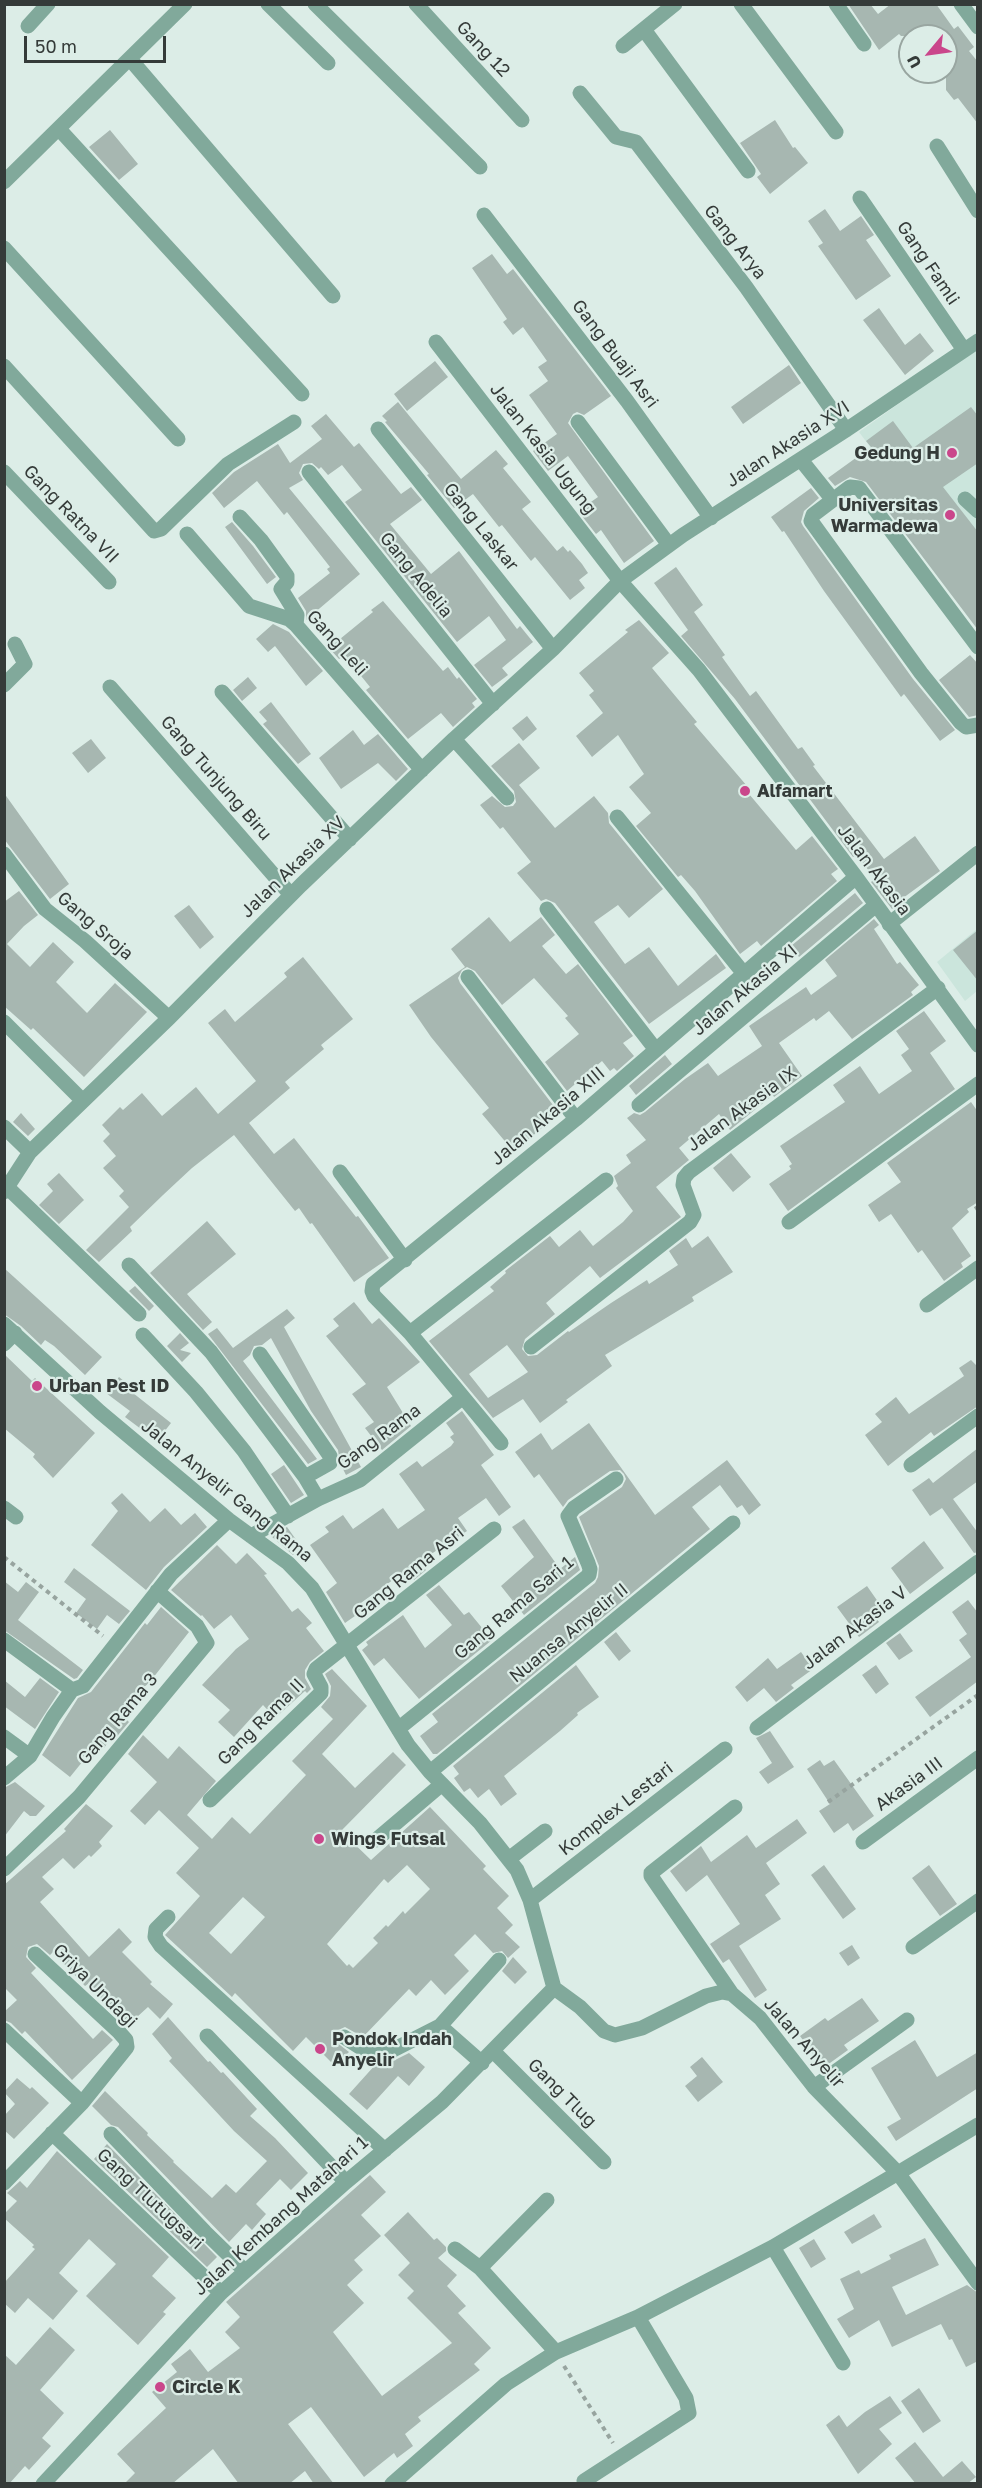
<!DOCTYPE html>
<style>
body{margin:0}
#map{position:relative;width:982px;height:2488px;overflow:hidden;background:#dcede7;font-family:"Golos Text",sans-serif}
canvas{display:block}
.frame{position:absolute;inset:0;border:6px solid #353b39;pointer-events:none}
.north{position:absolute;left:898px;top:24px;width:60px;height:60px;box-sizing:border-box;background:#dcede7;border:2px solid #99a6a1;border-radius:50%;rotate:241deg;font-size:16px;font-weight:700;line-height:24px;text-align:center;color:#353b39}
.north::after{content:'';display:block;margin:auto;width:21px;height:27px;background:#ca468b;clip-path:polygon(50% 0,100% 100%,50% 72%,0 100%)}
.scale{position:absolute;left:24px;top:36px;width:142px;height:27px;box-sizing:border-box;border:3px solid #353b39;border-top:0;padding-left:8px;font-size:18px;line-height:21px;white-space:nowrap;color:#353b39;-webkit-text-stroke:4px #dcede7;paint-order:stroke}
</style>
<div id="map">
<canvas width="982" height="2488"></canvas>
<div class="frame"></div>
<div class="north">U</div>
<div class="scale">50 m</div>
</div>
<script>
const context = document.querySelector('canvas').getContext('2d');
context.lineJoin = 'round';
function fillPath(path, color) { context.fillStyle = color; context.fill(path, 'evenodd'); }
const poly = rows => new Path2D(rows.map(r => 'M' + r).join(''));
function stroke(path, color, width, dash) { context.strokeStyle = color; context.lineWidth = width; context.lineCap = dash ? 'butt' : 'round'; context.setLineDash(dash || []); context.stroke(path); }
function drawText(font, color, halo, rows, align = 'center') {
  context.font = font + ' "Golos Text",sans-serif'; context.lineWidth = 4.5; context.setLineDash([]); context.textBaseline = 'middle'; context.strokeStyle = halo; context.fillStyle = color; for (const [text, x, y, turn = 0] of rows) {
    context.save(); context.translate(x, y); context.rotate((+turn || 0) * Math.PI / 180); context.textAlign = isNaN(turn) ? turn : align; if (halo) context.strokeText(text, 0, 0); context.fillText(text, 0, 0); context.restore();
  }
}
fillPath(poly([
 [977,348,977,590,859,432],
 [977,929,977,991,965,1001,937,962]
]), '#cbe5dc');
fillPath(poly([
 [848,4,870,4,878,14,891,4,936,4,954,29,958,26,974,47,969,51,978,62,978,124,958,98,954,100,946,90,946,36,901,36,899,34,879,50],
 [775,120,793,148,795,147,808,163,770,194,757,177,761,174,740,143],
 [110,130,138,164,119,180,89,147],
 [825,209,840,231,861,216,874,235,866,240,891,276,856,300,818,246,823,243,808,221],
 [492,254,507,274,513,269,611,396,584,415,577,412,573,414,568,423,654,541,624,563,601,530,596,534,578,511,598,497,568,456,548,471,533,451,557,434,529,395,548,381,538,367,547,361,523,327,513,335,503,322,507,319,472,268],
 [879,308,905,345,920,333,934,351,905,375,863,320],
 [435,361,448,377,407,411,394,394],
 [789,365,801,383,743,424,731,407],
 [398,402,461,479,496,450,508,464,503,468,531,502,522,509,557,551,563,546,568,552,570,550,582,564,588,573,579,580,585,588,570,600,535,557,531,561,502,525,499,527,473,494,454,508,427,475,429,474,385,422,387,421,382,416],
 [971,407,978,416,978,463,943,487,978,532,978,630,866,482,850,477,835,486,828,478,871,447,866,441,893,421,913,448],
 [326,414,354,447,359,443,401,494,411,487,422,500,390,524,431,574,459,551,517,629,520,626,533,642,502,668,508,675,492,687,474,665,506,640,489,616,457,642,345,502,362,490,342,465,328,475,321,467,319,469,312,463,303,464,299,473,303,480,289,488,360,574,306,620,306,611,298,598,330,573,327,569,330,567,287,512,284,515,257,481,224,508,212,493,234,472,278,444,290,463,322,439,311,426],
 [811,488,819,498,804,511,801,522,803,526,913,679,955,730,940,741,904,694,901,697,824,591,784,531,782,532,771,517],
 [232,522,253,546,276,577,267,584,225,527],
 [676,567,703,605,694,612,725,655,722,657,750,696,756,691,798,749,802,747,815,765,813,766,884,859,915,836,940,871,903,898,904,899,892,909,871,882,875,879,857,855,853,857,735,699,681,636,688,630,654,583],
 [383,601,443,671,448,667,457,679,459,677,477,699,472,703,475,707,453,727,441,713,408,739,366,690,370,687,345,656,339,659,329,648,373,612,371,610],
 [639,620,669,653,652,668,697,722,694,724,747,786,744,788,796,850,812,836,838,869,831,874,837,881,761,946,757,941,740,954,695,891,681,875,678,877,636,826,651,813,629,787,644,774,618,735,592,757,576,736,603,713,589,695,594,691,579,673,628,632,625,630],
 [273,624,289,632,323,671,306,686,275,646,268,652,256,639],
 [970,655,978,664,978,715,969,717,939,680],
 [248,677,257,688,242,701,233,690],
 [271,702,311,754,298,764,263,724,267,721,259,712],
 [527,716,537,729,523,741,512,728],
 [353,730,364,745,378,734,408,769,396,781,378,763,341,789,319,758],
 [91,739,106,758,88,773,72,753],
 [519,743,540,768,519,785,555,828,594,796,608,813,609,823,663,889,629,918,618,905,594,922,625,964,649,947,678,986,716,954,726,968,649,1024,555,903,546,899,541,901,517,873,531,862,503,827,500,829,480,805,492,796,505,807,513,806,516,802,514,791,491,766],
 [4,793,69,884,50,899,4,839],
 [19,891,38,915,24,926,7,944,30,967,53,942,74,962,56,982,87,1013,115,983,147,1012,84,1077,33,1028,31,1030,4,1006,4,902],
 [855,893,863,903,799,957,791,946],
 [189,905,214,937,200,949,174,916],
 [489,917,510,942,541,917,555,935,542,946,566,974,578,964,633,1036,623,1043,634,1056,617,1071,614,1068,610,1071,602,1061,567,1091,545,1062,579,1034,565,1018,568,1016,534,978,502,1005,475,971,467,967,462,970,458,978,460,983,559,1113,514,1152,482,1114,489,1108,431,1037,409,1005,465,967,451,949],
 [874,919,879,925,874,929,897,964,900,962,919,985,911,992,913,995,852,1039,829,1011,816,1021,814,1018,779,1043,802,1076,774,1097,773,1095,730,1130,719,1114,679,1148,689,1160,656,1187,681,1217,600,1278,590,1266,546,1303,555,1314,525,1339,522,1349,528,1356,537,1355,568,1331,569,1332,611,1303,647,1280,649,1284,678,1265,669,1251,686,1238,692,1248,708,1236,733,1272,692,1297,694,1301,605,1355,612,1366,566,1400,568,1402,540,1423,523,1399,493,1418,429,1341,494,1291,490,1287,506,1273,505,1271,550,1236,559,1247,580,1230,593,1246,623,1222,633,1211,616,1188,618,1186,614,1176,631,1163,626,1155,646,1140,627,1118,634,1113,640,1115,645,1112,685,1079,708,1063,718,1076,762,1046,749,1026,806,987,811,995,837,976,825,960],
 [507,1345,528,1372,488,1398,469,1374],
 [978,930,978,981,953,950],
 [303,957,353,1019,321,1045,324,1049,285,1082,290,1088,249,1123,274,1154,294,1138,356,1217,358,1216,389,1258,354,1282,312,1223,310,1224,299,1208,295,1211,234,1135,192,1168,163,1195,130,1227,132,1231,99,1262,86,1250,129,1207,119,1196,124,1191,103,1168,116,1156,103,1141,110,1134,102,1125,120,1107,123,1110,142,1093,162,1116,196,1087,218,1114,256,1081,208,1023,225,1009,235,1022,287,977,284,973],
 [924,1011,946,1041,930,1053,955,1089,788,1211,769,1184,791,1169,789,1166,792,1164,780,1146,845,1102,833,1085,860,1066,879,1094,912,1071,901,1055,909,1049,896,1031],
 [665,1055,672,1064,636,1095,629,1086],
 [971,1102,978,1112,978,1202,967,1209,969,1212,952,1228,971,1256,961,1263,963,1267,944,1281,922,1250,918,1253,891,1214,879,1222,868,1205,901,1182,887,1163],
 [21,1113,35,1129,28,1136,13,1122],
 [731,1153,751,1177,733,1192,713,1168],
 [59,1173,84,1200,59,1224,39,1205,53,1191,47,1184],
 [207,1221,236,1254,187,1294,212,1322,203,1330,150,1273],
 [4,1268,102,1357,85,1375,54,1346,45,1340,41,1345,21,1326,4,1314],
 [135,1286,154,1306,149,1311,129,1291],
 [354,1302,372,1324,379,1318,420,1362,387,1387,411,1426,382,1450,365,1428,374,1422,352,1394,366,1384,326,1336,339,1326,333,1319],
 [287,1309,295,1318,284,1327,361,1467,346,1475,340,1463,338,1450,311,1411,271,1338,262,1345,254,1346,250,1355,243,1361,317,1459,308,1464,208,1334,217,1328,233,1348],
 [180,1333,189,1343,180,1350,191,1353,182,1362,167,1346],
 [4,1354,32,1381,35,1378,95,1433,53,1478,33,1457,35,1454,4,1428],
 [971,1360,978,1367,978,1406,934,1436,931,1432,888,1466,865,1435,882,1422,875,1414,896,1397,909,1414,964,1376,959,1368],
 [119,1377,135,1390,133,1393,171,1423,157,1441,125,1417,130,1411,106,1393],
 [462,1411,494,1455,481,1465,511,1507,499,1516,486,1498,458,1518,467,1531,428,1556,430,1559,422,1565,426,1570,414,1580,407,1572,397,1577,358,1605,362,1611,345,1623,326,1592,337,1583,310,1545,329,1532,325,1527,343,1515,353,1529,383,1508,398,1529,425,1510,399,1474,417,1461,422,1467,451,1446,454,1442,450,1437,454,1434,446,1423],
 [589,1423,655,1515,727,1460,761,1505,749,1515,742,1505,737,1508,720,1485,692,1507,710,1529,437,1754,433,1754,420,1736,438,1722,432,1714,595,1583,598,1577,599,1566,579,1517,622,1487,626,1479,624,1474,620,1470,610,1471,568,1500,563,1507,539,1474,534,1478,515,1452,541,1433,552,1450],
 [978,1448,978,1481,953,1499,978,1533,978,1552,974,1553,942,1508,930,1516,912,1490,929,1478,933,1483],
 [284,1465,304,1495,291,1503,271,1474],
 [122,1493,150,1522,165,1508,181,1525,195,1513,207,1527,164,1567,146,1590,91,1545,118,1511,111,1503],
 [524,1519,560,1569,575,1557,580,1570,524,1615,501,1586,534,1557,512,1527],
 [287,1527,302,1548,293,1555,271,1536],
 [924,1541,944,1568,910,1594,891,1568],
 [217,1545,236,1564,247,1553,267,1574,264,1575,292,1612,298,1608,312,1623,306,1628,324,1651,310,1662,305,1670,305,1678,311,1689,307,1693,305,1691,275,1718,263,1705,234,1737,218,1722,230,1710,202,1685,236,1649,249,1639,231,1615,214,1629,202,1615,201,1616,171,1590],
 [74,1568,130,1611,119,1624,107,1615,97,1629,76,1613,86,1599,64,1582],
 [4,1581,18,1592,26,1582,39,1592,18,1620,83,1670,77,1678,74,1679,4,1630],
 [439,1585,464,1615,469,1612,492,1640,419,1699,384,1658,374,1666,362,1650,368,1645,366,1642,403,1615,425,1648,452,1625,426,1595],
 [867,1586,881,1606,872,1612,879,1622,859,1637,837,1607],
 [968,1600,978,1613,978,1681,930,1717,915,1697,971,1657,959,1640,967,1634,952,1612],
 [161,1607,189,1632,149,1683,134,1695,139,1703,126,1719,129,1722,113,1741,111,1738,104,1748,102,1747,88,1764,83,1761,70,1777,42,1755,78,1698,91,1692,145,1623,147,1625],
 [616,1632,631,1651,619,1661,604,1642],
 [900,1633,913,1651,899,1660,886,1643],
 [801,1652,813,1669,791,1685,794,1688,776,1702,764,1688,747,1702,735,1687,768,1658,777,1669],
 [576,1665,599,1697,577,1713,578,1715,560,1731,504,1776,517,1794,501,1806,489,1789,478,1798,470,1788,464,1792,454,1778,459,1774,453,1766],
 [876,1665,889,1684,876,1694,862,1675],
 [332,1669,367,1706,322,1754,355,1788,393,1752,406,1765,341,1831,371,1860,430,1807,486,1866,483,1869,509,1896,497,1908,513,1925,505,1933,520,1947,508,1958,502,1951,493,1953,475,1934,454,1955,469,1971,445,1995,431,1980,416,1996,409,1989,363,2037,345,2027,336,2031,336,2042,349,2052,335,2066,306,2037,293,2051,235,1993,232,1997,165,1935,200,1896,176,1873,199,1848,159,1810,145,1825,130,1811,157,1782,128,1754,143,1735,168,1759,179,1746,216,1781,187,1815,212,1839,232,1817,250,1834,306,1775,292,1761,333,1719,321,1707,330,1696,331,1686,325,1674],
 [407,1865,430,1889,405,1914,403,1911,388,1927,386,1925,373,1938,378,1943,353,1968,349,1964,347,1966,327,1944,384,1879,388,1883],
 [243,1897,265,1917,231,1954,209,1933],
 [40,1678,59,1692,35,1729,4,1706,4,1680,25,1697],
 [770,1731,794,1767,768,1784,759,1772,772,1763,756,1738],
 [820,1760,824,1766,834,1760,874,1816,853,1831,848,1823,834,1833,819,1811,830,1804,807,1769],
 [15,1782,45,1806,36,1816,30,1816,24,1811,4,1837,4,1788],
 [86,1804,113,1826,99,1842,102,1846,91,1857,89,1855,74,1869,63,1858,42,1877,54,1889,40,1902,89,1957,119,1928,132,1942,122,1952,152,1982,150,1984,173,2004,160,2019,148,2007,127,2026,88,1984,85,1986,53,1952,50,1955,37,1944,28,1947,26,1957,36,1968,31,1973,93,2039,102,2030,113,2040,72,2080,25,2031,22,2034,11,2023,4,2020,4,2012,17,2000,4,1987,4,1885,66,1831,64,1829],
 [797,1819,807,1833,766,1863,780,1884,765,1895,781,1919,739,1946,767,1990,755,1998,729,1959,723,1963,710,1944,740,1924,707,1875,686,1892,670,1871,701,1846,711,1862,747,1835,756,1848],
 [824,1865,856,1909,843,1919,811,1875],
 [929,1865,957,1904,940,1916,912,1878],
 [852,1945,860,1958,848,1966,839,1953],
 [513,1957,527,1972,515,1984,502,1971],
 [862,1998,879,2021,844,2045,848,2050,823,2068,800,2036,825,2018,828,2021],
 [168,2017,208,2062,210,2061,221,2073,223,2072,257,2109,250,2116,275,2138,308,2173,291,2190,280,2179,256,2204,266,2214,252,2230,246,2224,229,2242,118,2127,111,2125,92,2106,105,2091,148,2133,147,2135,174,2161,173,2162,212,2198,226,2184,236,2193,267,2161,234,2131,169,2061,172,2058,152,2034],
 [915,2040,937,2077,978,2052,978,2088,896,2141,887,2127,901,2119,871,2068],
 [409,2053,425,2067,409,2086,398,2076,367,2110,349,2094,376,2064,389,2063],
 [702,2057,723,2082,698,2102,685,2086,697,2076,690,2067],
 [17,2078,30,2089,32,2087,49,2103,14,2139,4,2130,4,2116,15,2104,4,2092],
 [107,2144,217,2257,207,2267,94,2159],
 [57,2151,169,2257,152,2276,176,2298,163,2312,166,2314,138,2345,86,2296,116,2264,89,2239,59,2273,78,2291,53,2320,28,2298,15,2313,4,2303,4,2283,35,2249,32,2247,34,2245,4,2218,4,2214,17,2201,7,2193,20,2181,27,2188],
 [370,2175,386,2192,361,2215,381,2236,354,2260,363,2270,347,2285,364,2303,333,2332,382,2396,452,2343,407,2298,414,2291,398,2275,410,2263,384,2235,408,2212,434,2240,437,2238,446,2247,446,2251,438,2258,457,2275,447,2286,466,2306,458,2313,491,2348,474,2364,480,2370,418,2417,421,2421,405,2434,413,2446,397,2458,394,2453,364,2477,311,2407,288,2424,334,2484,314,2484,305,2471,289,2484,239,2484,213,2449,172,2484,124,2484,135,2473,117,2454,166,2408,152,2392,177,2372,171,2364,190,2349,208,2372,240,2348,225,2332,240,2317,226,2302],
 [874,2214,882,2227,852,2244,844,2232],
 [925,2238,939,2265,892,2287,906,2315,967,2285,978,2293,978,2361,966,2367,952,2339,949,2340,941,2324,892,2347,879,2320,849,2338,837,2319,854,2309,840,2279,859,2270,861,2274,891,2259,889,2255],
 [814,2239,826,2259,811,2268,799,2248],
 [50,2327,75,2350,40,2390,64,2413,42,2438,51,2446,29,2470,25,2466,9,2484,4,2484,4,2354,16,2365],
 [919,2388,941,2421,923,2433,901,2401],
 [890,2396,902,2413,879,2429,892,2444,858,2474,826,2425,839,2415,847,2427,865,2412],
 [915,2442,943,2477,962,2461,976,2477,967,2484,916,2484,895,2458]
]), '#a7b7b1');
stroke(poly([
 [975,1209,978,1207],
 [4,1557,103,1636],
 [828,1802,978,1695],
 [564,2366,613,2443]
]), '#97a49f', 4, [4.5, 4.5]);
stroke(poly([
 [268,4,328,63],
 [315,4,480,167],
 [416,4,522,120],
 [741,4,836,132],
 [836,4,864,44],
 [961,4,978,27],
 [28,26,48,4],
 [645,31,748,171],
 [623,46,675,4],
 [130,59,333,296],
 [580,93,616,137,636,142,746,287,846,430],
 [59,129,302,394],
 [937,146,978,211],
 [4,182,185,4],
 [860,198,964,350],
 [484,215,627,401,711,518],
 [4,248,178,439],
 [436,342,620,581,699,670,856,877,978,1045],
 [4,366,154,531,161,529,228,464,294,422],
 [578,422,669,545],
 [378,429,553,649],
 [801,460,833,500],
 [4,472,109,582],
 [309,472,493,704],
 [965,499,978,511],
 [240,517,261,540,287,576,287,582,281,589,297,615,296,625],
 [187,534,249,606,289,619,296,625,422,770],
 [978,647,859,488,850,487,813,515,811,521,921,673,961,723,966,727,978,725],
 [4,685,25,664,15,644],
 [110,687,291,895],
 [222,692,350,839],
 [454,739,507,798],
 [617,817,745,975],
 [4,854,45,909,85,941,169,1018],
 [547,909,656,1050],
 [889,924,978,853],
 [468,977,576,1119],
 [4,1022,83,1101],
 [639,1105,876,905],
 [4,1127,30,1152],
 [340,1172,405,1260],
 [7,1187,139,1314],
 [4,1192,30,1152,169,1018,301,885,454,739,553,649,620,581,683,535,846,430,978,341],
 [789,1222,978,1084],
 [129,1265,211,1352,305,1477,318,1499],
 [927,1305,978,1268],
 [4,1324,100,1412,229,1520,288,1563,312,1588,408,1745,430,1772,480,1823,517,1870,530,1900,554,1988],
 [410,1333,606,1180],
 [143,1335,196,1392,244,1451,288,1516],
 [4,1344,15,1333],
 [531,1347,690,1222,694,1215,683,1185,684,1178,689,1172,938,988],
 [260,1354,330,1456,330,1463,305,1477],
 [501,1443,410,1333,374,1296,372,1291,373,1284,576,1119,856,877],
 [911,1465,978,1416],
 [4,1508,16,1517],
 [251,1536,318,1499,360,1480,462,1398],
 [4,1640,72,1690],
 [72,1690,83,1686,171,1574,229,1520],
 [757,1728,978,1562],
 [398,1729,589,1575,590,1569,588,1563,568,1516,574,1508,616,1479],
 [4,1737,30,1756],
 [430,1772,733,1523],
 [4,1778,30,1756,53,1717,72,1690],
 [210,1800,321,1693,321,1687,314,1674,316,1669,494,1529],
 [376,1840,442,1784],
 [863,1842,978,1758],
 [510,1858,545,1831],
 [4,1869,79,1797,207,1643,197,1626,157,1591],
 [530,1900,725,1749],
 [168,1917,156,1929,155,1937,161,1946,385,2150],
 [913,1947,978,1901],
 [554,1988,580,2007,604,2031,615,2035,642,2028,706,1996,722,1992,732,1994,760,2018,814,2087,898,2173,978,2125],
 [732,1994,651,1876,651,1873,735,1807],
 [440,2026,499,1960],
 [4,2030,82,2103],
 [207,2036,346,2182],
 [344,2037,372,2055,385,2054,440,2026,482,2063],
 [494,2052,604,2162],
 [814,2087,907,2020],
 [52,2133,221,2293],
 [111,2134,205,2232,245,2271],
 [4,2183,82,2103,127,2047,126,2040,119,2032,35,1954],
 [773,2247,843,2363],
 [455,2249,480,2268,556,2352],
 [480,2268,547,2200],
 [584,2481,689,2413,686,2398,638,2317],
 [43,2484,221,2293,346,2182,442,2102,554,1988],
 [392,2484,506,2384,556,2352,638,2317,773,2247,898,2173,978,2283]
]), '#81a99b', 15);
for (const [x, y, r, color] of [
 [952,453,6,"#ca468b"],
 [950,515,6,"#ca468b"],
 [745,791,6,"#ca468b"],
 [37,1386,6,"#ca468b"],
 [319,1839,6,"#ca468b"],
 [320,2049,6,"#ca468b"],
 [160,2387,6,"#ca468b"]
]) { const dot = new Path2D(); dot.arc(x, y, r, 0, 2 * Math.PI); context.fillStyle = color; context.fill(dot); stroke(dot, '#dcede7', 2); }
drawText('18px', '#353b39', '#dcede7', [
 ["Gang 12",483,49,47],
 ["Gang Arya",735,242,52],
 ["Gang Famli",928,263,56],
 ["Gang Buaji Asri",615,354,53],
 ["Jalan Akasia XVI",788,444,-33],
 ["Jalan Kasia Ugung",543,449,52],
 ["Gang Ratna VII",71,514,46],
 ["Gang Laskar",481,527,51],
 ["Gang Adelia",416,575,51],
 ["Gang Leli",337,643,48],
 ["Gang Tunjung Biru",216,778,49],
 ["Jalan Akasia XV",293,867,-44],
 ["Jalan Akasia",874,870,53],
 ["Gang Sroja",95,926,41],
 ["Jalan Akasia XI",745,990,-40],
 ["Jalan Akasia IX",742,1109,-36],
 ["Jalan Akasia XIII",548,1116,-40],
 ["Gang Rama",379,1437,-36],
 ["Jalan Anyelir Gang Rama",227,1491,39],
 ["Gang Rama Asri",409,1573,-39],
 ["Gang Rama Sari 1",514,1608,-40],
 ["Jalan Akasia V",855,1628,-37],
 ["Nuansa Anyelir II",569,1633,-39],
 ["Gang Rama 3",118,1719,-50],
 ["Gang Rama II",261,1722,-45],
 ["Akasia III",909,1784,-36],
 ["Komplex Lestari",616,1809,-38],
 ["Griya Undagi",95,1986,45],
 ["Jalan Anyelir",804,2043,49],
 ["Gang Tlug",562,2093,45],
 ["Gang Tlutugsari",150,2199,43],
 ["Jalan Kembang Matahari 1",281,2216,-42]
]);
drawText('bold 18px', '#353b39', '#dcede7', [
 ["Gedung H",940,453,"right"],
 ["Universitas",938,505,"right"],
 ["Warmadewa",938,526,"right"],
 ["Alfamart",757,791],
 ["Urban Pest ID",49,1386],
 ["Wings Futsal",331,1839],
 ["Pondok Indah",332,2039],
 ["Anyelir",332,2060],
 ["Circle K",172,2387]
], 'left');
</script>
